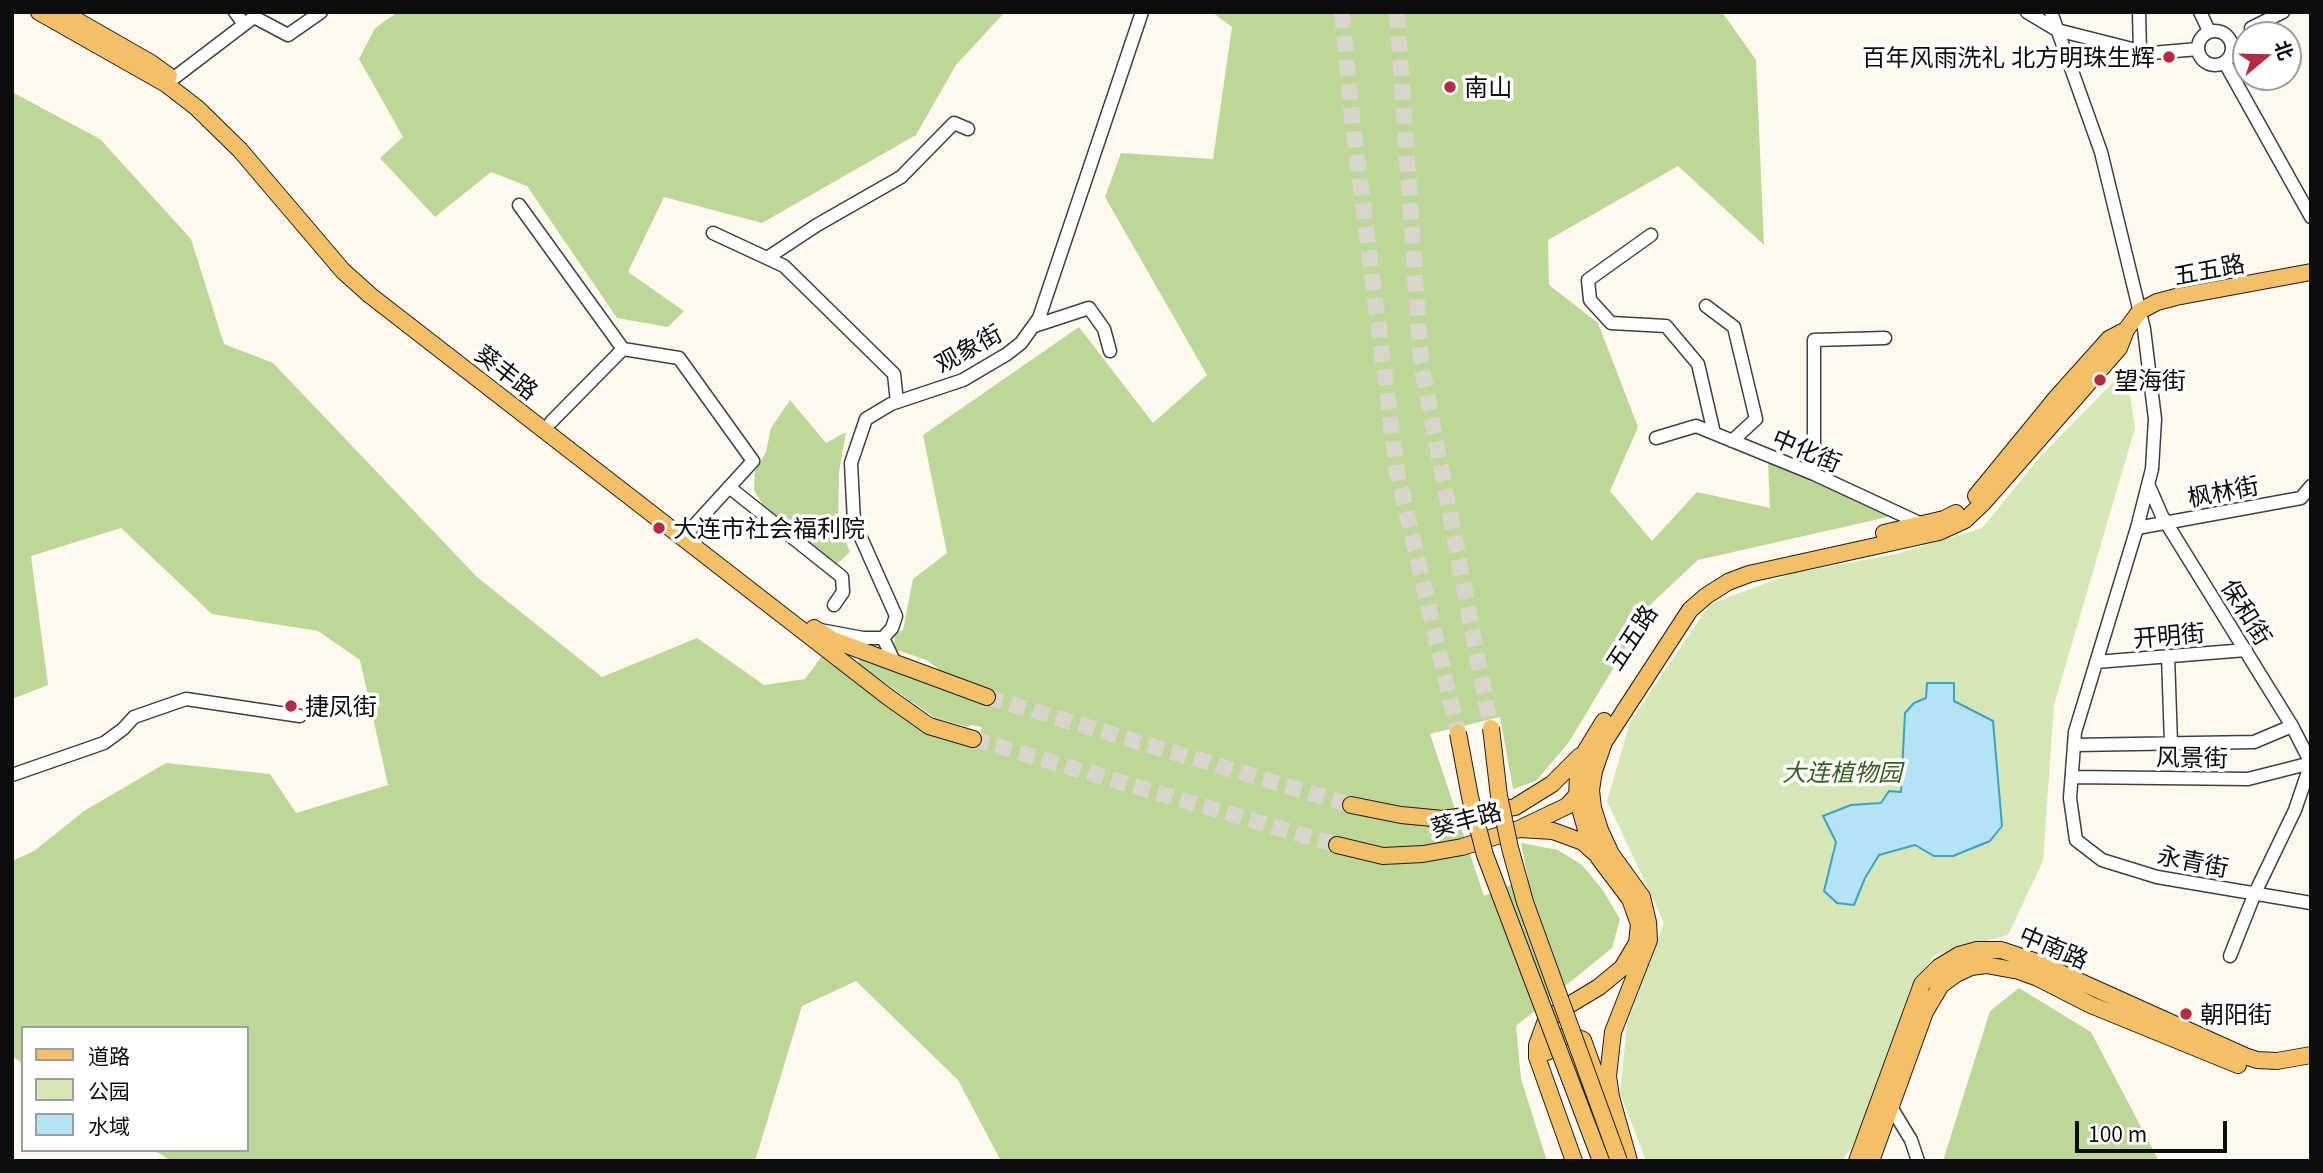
<!DOCTYPE html>
<meta charset="utf-8">
<style>
body{margin:0}
#map{position:relative;width:2323px;height:1173px;overflow:hidden;background:#fef9ec;font-family:Georgia,"Noto Sans SC",serif}
canvas{display:block}
.frame{position:absolute;inset:0;border:14px solid #0c0c0c;pointer-events:none}
.legend{position:absolute;left:21px;top:1026px;width:228px;height:126px;box-sizing:border-box;background:#fff;border:2px solid #9e9e9e;margin:0;padding:9px 12px;list-style:none;font-size:21px;color:#0c0c0c}
.legend li{display:flex;align-items:center;gap:14px;height:35px}
.legend b{width:35px;border:2px solid #9e9e9e}
.north{position:absolute;left:2232px;top:21px;width:70px;height:70px;box-sizing:border-box;background:#fff;border:2px solid #9e9e9e;border-radius:50%;rotate:71deg;font-size:19px;font-weight:700;line-height:28px;text-align:center;color:#0c0c0c}
.north::after{content:'';display:block;margin:auto;width:24px;height:32px;background:#b72a41;clip-path:polygon(50% 0,100% 100%,50% 72%,0 100%)}
.scale{position:absolute;left:2075px;top:1121px;width:152px;height:32px;box-sizing:border-box;border:4px solid #0c0c0c;border-top:0;padding-left:9px;font-size:21px;line-height:24px;white-space:nowrap;color:#0c0c0c;-webkit-text-stroke:5px #fff;paint-order:stroke}
</style>
<div id="map">
<canvas width="2323" height="1173"></canvas>
<div class="frame"></div>
<ul class="legend">
<li><b style="height:9px;background:#f4c067"></b>道路</li>
<li><b style="height:19px;background:#d6e7b7"></b>公园</li>
<li><b style="height:19px;background:#b3e3f4"></b>水域</li>
</ul>
<div class="north">北</div>
<div class="scale">100 m</div>
</div>
<script>
const context = document.querySelector('canvas').getContext('2d');
context.lineJoin = 'round';
function fillPath(path, color) { context.fillStyle = color; context.fill(path, 'evenodd'); }
const poly = rows => new Path2D(rows.map(r => 'M' + r).join(''));
function stroke(path, color, width, dash) { context.strokeStyle = color; context.lineWidth = width; context.lineCap = dash ? 'butt' : 'round'; context.setLineDash(dash || []); context.stroke(path); }
function drawText(font, color, halo, rows, align = 'center') {
  context.font = font + ' Georgia,"Noto Sans SC",serif'; context.lineWidth = 7; context.setLineDash([]); context.textBaseline = 'middle'; context.strokeStyle = halo; context.fillStyle = color; for (const [text, x, y, turn = 0] of rows) {
    context.save(); context.translate(x, y); context.rotate((+turn || 0) * Math.PI / 180); context.textAlign = isNaN(turn) ? turn : align; if (halo) context.strokeText(text, 0, 0); context.fillText(text, 0, 0); context.restore();
  }
}
fillPath(poly([
 [2126,369,2135,428,2054,705,2043,861,2008,935,1935,955,1911,986,1861,1133,1842,1161,1646,1161,1620,1094,1627,1024,1664,923,1607,801,1630,722,1710,604,1793,573,1896,554,1982,528,2040,457]
]), '#d6e7b7');
fillPath(poly([
 [398,12,1005,12,956,65,916,135,762,223,664,197,628,272,684,311,668,327,617,318,527,186,491,172,435,217,380,158,403,137,359,59,375,28],
 [1212,12,1722,12,1756,60,1764,245,1678,166,1548,240,1549,285,1598,323,1638,427,1610,491,1652,541,1697,492,1770,508,1768,462,1892,516,1698,560,1653,602,1569,742,1536,781,1513,789,1500,717,1430,734,1484,896,1528,878,1521,843,1558,850,1582,865,1602,889,1620,919,1612,948,1516,1026,1521,1079,1547,1161,1001,1161,958,1080,856,981,802,1006,755,1161,171,1161,154,1150,247,1150,247,1028,23,1028,23,1064,12,1056,12,861,34,851,84,811,166,763,270,774,296,813,388,785,360,660,318,631,212,614,121,528,31,556,48,685,12,699,12,92,100,139,191,239,224,344,273,363,477,577,602,677,697,638,764,685,805,679,822,656,924,729,977,744,982,727,971,725,968,727,935,718,858,664,859,659,989,704,995,691,944,673,926,660,894,649,895,633,903,630,913,579,947,553,923,435,1079,327,1153,423,1207,375,1105,197,1121,153,1213,159,1232,27],
 [790,400,826,443,846,432,839,472,838,522,850,552,837,564,764,507,754,490,755,471,766,452,771,428],
 [2019,988,2091,1032,2159,1161,1943,1161,1990,1011]
]), '#bcd797');
const water = poly([
 [1927,683,1954,683,1954,701,1993,721,2002,826,1990,841,1953,856,1934,856,1915,845,1879,855,1865,878,1854,905,1837,903,1824,891,1836,842,1823,816,1851,805,1881,803,1889,791,1901,792,1905,713,1914,703,1926,698,1927,683]
]);
fillPath(water, '#b3e3f4');
stroke(water, '#3ca1c8', 2);
stroke(poly([
 [1342,12,1352,118,1397,471,1458,733],
 [1397,12,1421,363,1491,728],
 [987,697,1351,805],
 [973,739,1337,845]
]), '#dad5ca', 16, [16, 8]);
const minor = poly([
 [235,12,244,24],
 [2027,12,2057,30,2140,51,2152,53,2198,49],
 [2051,12,2101,152,2144,329,2155,419,2152,469,2137,528,2075,732,2070,798,2076,840,2102,860,2157,877,2311,903],
 [2139,12,2140,51],
 [2200,12,2209,31],
 [2251,28,2283,12],
 '2198 48a17 17 0 1 1 34 0a17 17 0 1 1-34 0Z',
 [2225,63,2311,217],
 [166,84,254,17,288,35,321,12],
 [519,205,623,349],
 [713,233,784,266,894,374,897,402],
 [1651,235,1588,280,1590,300,1611,323,1666,326,1698,364,1714,433],
 [767,258,817,225,901,177,954,123,968,129],
 [1706,306,1734,327,1756,419,1732,441],
 [1034,326,1089,308,1104,329,1110,351],
 [551,422,623,349,679,358,753,461,690,530],
 [1656,438,1696,426,1814,474,1926,526],
 [1814,474,1814,340,1885,338],
 [729,487,842,577,843,592,834,605],
 [2137,528,2301,498,2311,486],
 [820,630,863,638,883,638,895,663],
 [883,638,892,628,896,616,854,522,851,463,866,419,891,404,963,380,1007,354,1021,343,1039,318,1142,12],
 [2168,656,2171,743],
 [2096,662,2246,650],
 [2074,745,2254,742,2292,726],
 [12,775,104,743,123,729,134,717,186,699,300,716],
 [2072,777,2248,779,2311,763,2292,726,2162,516,2148,484],
 [2230,956,2255,893,2295,810,2311,763],
 [1891,1107,1911,1140,1918,1161]
]);
const major = poly([
 [39,12,166,84,197,108,240,150,343,271,371,296,888,697,929,726,973,739],
 [62,12,151,63,169,76],
 [1976,496,2057,397,2109,339,2126,330],
 [1884,533,1944,519,1956,513],
 [814,628,833,640,987,697],
 [1351,805,1401,815,1443,819,1485,813,1515,807,1552,784,1580,756],
 [1521,828,1567,806,1581,791],
 [1337,845,1383,856,1423,854,1462,847,1519,829,1553,831,1583,842,1594,852],
 [1547,1052,1563,1037,1571,1035,1583,1040,1601,1090],
 [1574,1161,1537,1057,1537,1045,1545,1023,1559,1011,1599,987,1622,968,1637,943,1639,924,1630,899,1599,858,1587,833,1577,798,1578,773,1585,752,1604,721],
 [1629,1161,1611,1097,1608,1076,1613,1032,1649,940,1648,922,1642,897,1611,854,1600,830,1593,808,1591,790,1594,771,1604,742,1690,610,1706,596,1728,582,1749,574,1939,532,1965,520,1983,503,2119,348,2126,330,2140,311,2157,302,2176,297,2311,272],
 [1857,1161,1922,984,1939,967,1959,955,1977,950,2001,950,2034,961,2245,1056,2257,1060,2277,1061,2311,1055],
 [1871,1161,1925,1012,1941,985,1956,974,1971,967,1986,965,2019,971,2038,978,2091,1005,2238,1065]
]);
stroke(minor, '#3f3f3f', 15);
stroke(major, '#1d1d1d', 18);
stroke(minor, '#fff', 12);
stroke(major, '#f4c067', 16);
const majorBridge = poly([
 [1491,728,1499,796,1510,848,1525,902,1619,1161],
 [1458,733,1470,797,1485,855,1601,1161]
]);
stroke(majorBridge, '#1d1d1d', 18, []);
stroke(majorBridge, '#f4c067', 16);
for (const [x, y, r, color] of [
 [2169,57,7,"#b72a41"],
 [1450,87,7,"#b72a41"],
 [2100,380,7,"#b72a41"],
 [659,528,7,"#b72a41"],
 [291,706,7,"#b72a41"],
 [2186,1014,7,"#b72a41"]
]) { const dot = new Path2D(); dot.arc(x, y, r, 0, 2 * Math.PI); context.fillStyle = color; context.fill(dot); stroke(dot, '#fff', 2.5); }
drawText('24px', '#0c0c0c', '#fff', [
 ["百年风雨洗礼 北方明珠生辉",2155,57,"right"],
 ["南山",1464,87],
 ["望海街",2114,380],
 ["大连市社会福利院",673,528],
 ["捷凤街",305,706],
 ["朝阳街",2200,1014]
], 'left');
drawText('24px', '#0c0c0c', '#fff', [
 ["五五路",2209,269,-11],
 ["观象街",968,348,-29],
 ["葵丰路",507,372,38],
 ["中化街",1807,450,23],
 ["枫林街",2223,491,-11],
 ["保和街",2247,612,58],
 ["开明街",2169,635,-5],
 ["五五路",1631,637,-57],
 ["风景街",2192,757,1],
 ["葵丰路",1466,819,-15],
 ["永青街",2193,861,11],
 ["中南路",2054,947,23]
]);
drawText('italic 24px', '#35611f', '#fff', [
 ["大连植物园",1842,772]
]);
</script>
